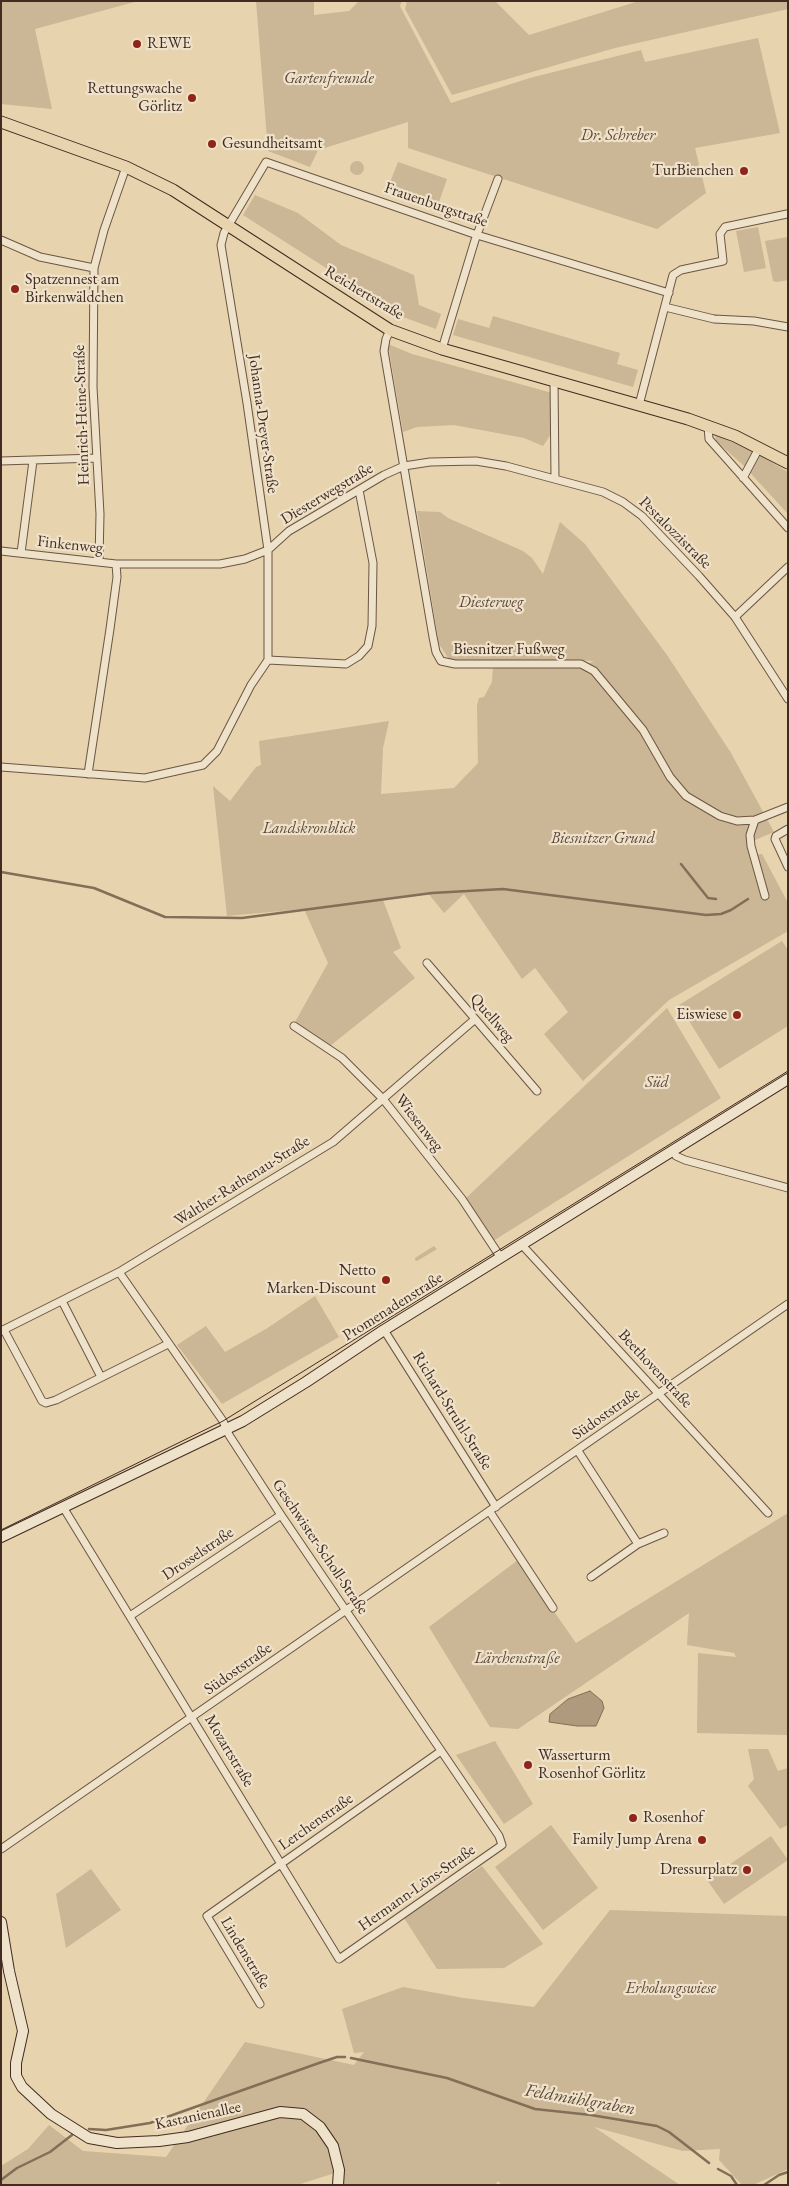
<!DOCTYPE html>
<meta charset="utf-8">
<style>
body{margin:0}
#map{position:relative;width:789px;height:2186px;overflow:hidden;background:#e7d3ad;font-family:"EB Garamond",serif}
canvas{display:block}
.frame{position:absolute;inset:0;border:2px solid #422b21;pointer-events:none}
</style>
<div id="map">
<canvas width="789" height="2186"></canvas>
<div class="frame"></div>
</div>
<script>
const context = document.querySelector('canvas').getContext('2d');
context.lineJoin = 'round';
function fillPath(path, color) { context.fillStyle = color; context.fill(path, 'evenodd'); }
const poly = rows => new Path2D(rows.map(r => 'M' + r).join(''));
function stroke(path, color, width, dash) { context.strokeStyle = color; context.lineWidth = width; context.lineCap = dash ? 'butt' : 'round'; context.setLineDash(dash || []); context.stroke(path); }
function drawText(font, color, halo, rows, align = 'center') {
  context.font = font + ' "EB Garamond",serif'; context.lineWidth = 4.5; context.setLineDash([]); context.textBaseline = 'middle'; context.strokeStyle = halo; context.fillStyle = color; for (const [text, x, y, turn = 0] of rows) {
    context.save(); context.translate(x, y); context.rotate((+turn || 0) * Math.PI / 180); context.textAlign = isNaN(turn) ? turn : align; if (halo) context.strokeText(text, 0, 0); context.fillText(text, 0, 0); context.restore();
  }
}
fillPath(poly([
 [1,1,138,1,35,29,52,109,1,104],
 [256,1,314,1,314,15,349,11,359,1,402,1,400,6,451,103,530,78,641,50,645,62,758,38,780,133,695,148,706,193,657,229,408,148,408,122,318,150,310,167,268,151],
 [407,1,495,1,529,35,639,1,788,1,788,9,615,48,452,95,405,9],
 '350 168a7 7 0 1 1 14 0a7 7 0 1 1-14 0Z',
 [398,162,447,179,439,202,389,185],
 [255,195,298,213,341,245,414,275,419,305,441,314,436,329,403,317,243,215],
 [758,227,766,268,744,272,736,231],
 [788,237,788,280,777,282,773,281,765,241],
 [493,316,620,353,617,364,638,370,633,387,453,335,458,319,489,328],
 [388,344,412,354,552,393,551,434,543,446,524,438,454,425,417,427,403,432],
 [715,434,761,456,788,472,788,514,743,465,716,441],
 [417,511,440,512,448,518,523,551,532,558,543,574,560,522,585,544,667,655,731,753,774,832,748,843,752,855,762,854,788,903,788,931,669,1000,583,1081,544,1034,568,1012,535,968,522,979,464,894,444,913,428,893,383,900,401,948,393,952,415,978,330,1046,295,1022,328,963,304,909,227,916,213,786,230,801,256,767,261,765,259,741,389,721,383,748,381,794,454,788,478,763,477,706,479,698,484,697,492,682,493,667,580,667,594,661,567,660,454,661,449,659,439,644],
 [782,941,788,950,788,1026,719,1069,679,1005],
 [667,1008,721,1098,493,1241,465,1199],
 [434,1246,437,1249,417,1261,415,1260,415,1258],
 [315,1296,339,1337,222,1404,177,1345,206,1326,225,1352,266,1329],
 [788,1513,788,1735,697,1733,698,1653,736,1657,734,1653,687,1645,689,1613,518,1729,490,1727,429,1627,518,1560,576,1643],
 [495,1741,533,1804,504,1824,456,1755],
 [748,1749,768,1749,778,1771,788,1768,788,1825,780,1829,748,1786,754,1779],
 [551,1825,598,1888,543,1930,495,1867],
 [771,1836,788,1860,724,1904,707,1880],
 [482,1866,543,1944,504,1968,437,1969,404,1918],
 [91,1869,121,1910,66,1948,56,1894],
 [610,1910,788,1916,788,2169,753,2185,742,2185,719,2160,720,2149,683,2151,594,2127,680,2185,502,2185,498,2181,495,2185,344,2185,344,2172,335,2173,297,2185,1,2185,1,2166,28,2149,49,2125,83,2151,166,2157,245,2042,354,2065,364,2052,354,2053,342,2009,403,1987,464,1998,534,2007]
]), '#cbb695');
const water = poly([
 [590,1691,602,1701,604,1708,596,1726,577,1726,549,1722,550,1714,568,1699,590,1691]
]);
fillPath(water, '#af9a7d');
stroke(water, '#836e58', 1);
stroke(poly([
 [681,864,708,898,716,899],
 [1,872,94,888,165,917,242,918,432,893,503,889,706,915,721,914,731,910,748,899],
 [351,2058,447,2078,535,2109,591,2115,657,2126,669,2132,709,2163],
 [89,2129,106,2130,150,2123,319,2063,337,2057,345,2057],
 [718,2169,731,2176,737,2185],
 [1,2180,17,2168,50,2152,72,2135],
 [764,2185,779,2175,788,2172]
]), '#836e58', 2.5);
const street = poly([
 [1,240,40,257,94,268],
 [665,307,714,319,754,321,788,327],
 [390,330,386,339,384,351,433,637,436,652,441,661,455,664,581,664,594,671,643,730,670,777,686,796,720,816,737,821,755,820,788,807],
 [442,349,475,240,498,179],
 [554,380,555,479],
 [639,405,673,275,681,270,723,261,720,234,725,227,787,214],
 [708,426,709,439,788,528],
 [1,461,96,458],
 [743,478,759,448],
 [1,551,116,564,220,564,245,559,268,550,289,531,384,475,404,466,430,462,476,461,506,466,603,492,623,502,642,516,699,576,735,617,788,699],
 [21,553,33,461],
 [99,561,100,514,93,387,94,268,104,230,126,167],
 [735,617,788,567],
 [268,660,268,550,247,403,221,245,224,233,266,162,477,235,669,293],
 [268,660,346,664,359,656,368,646,372,626,373,563,359,490],
 [1,767,145,778,203,765,217,751,251,685,268,660],
 [88,774,110,629,117,577,116,564],
 [755,820,750,835,751,846,765,896],
 [788,829,776,836,775,839,788,867],
 [427,963,537,1091],
 [294,1026,342,1058,383,1099,462,1199,501,1258],
 [673,1151,676,1156,685,1160,788,1188],
 [522,1245,768,1513],
 [62,1301,101,1377],
 [4,1330,42,1401,46,1403,56,1400,168,1344],
 [384,1330,496,1507],
 [1,1331,119,1272,333,1142,474,1020],
 [578,1451,638,1544,591,1577],
 [63,1507,339,1959,502,1845,499,1836,281,1515,229,1435,223,1421,119,1272],
 [490,1512,553,1608],
 [638,1544,664,1533],
 [130,1616,281,1515],
 [1,1849,788,1304],
 [260,2004,207,1916,441,1751]
]);
const secondary = poly([
 [1,1537,243,1421,306,1382,384,1330,788,1079],
 [1,1922,9,1971,23,2031,16,2063,16,2076,22,2087,51,2114,89,2138,117,2143,159,2141,188,2137,280,2112,303,2114,320,2127,333,2146,339,2170,338,2185]
]);
const primary = poly([
 [1,122,126,167,173,190,390,330,442,349,688,419,735,436,788,463]
]);
stroke(street, '#6b5544', 9);
stroke(secondary, '#422b21', 12);
stroke(primary, '#422b21', 13);
stroke(street, '#efe2ca', 7);
stroke(secondary, '#efe2ca', 10);
stroke(primary, '#e7d3ad', 11);
stroke(poly([
 [1,1530,223,1421,788,1071]
]), '#422b21', 1);
for (const [x, y, r, color] of [
 [137,44,5,"#8f2418"],
 [192,98,5,"#8f2418"],
 [212,144,5,"#8f2418"],
 [744,171,5,"#8f2418"],
 [15,289,5,"#8f2418"],
 [737,1015,5,"#8f2418"],
 [386,1280,5,"#8f2418"],
 [528,1765,5,"#8f2418"],
 [633,1818,5,"#8f2418"],
 [702,1840,5,"#8f2418"],
 [747,1870,5,"#8f2418"]
]) { const dot = new Path2D(); dot.arc(x, y, r, 0, 2 * Math.PI); context.fillStyle = color; context.fill(dot); stroke(dot, '#efe2ca', 2); }
drawText('16px', '#422b21', '#efe2ca', [
 ["REWE",147,44,"left"],
 ["Rettungswache",182,89],
 ["Görlitz",182,107],
 ["Gesundheitsamt",222,144,"left"],
 ["TurBienchen",734,171],
 ["Spatzennest am",25,280,"left"],
 ["Birkenwäldchen",25,298,"left"],
 ["Eiswiese",727,1015],
 ["Netto",376,1271],
 ["Marken-Discount",376,1289],
 ["Wasserturm",538,1756,"left"],
 ["Rosenhof Görlitz",538,1774,"left"],
 ["Rosenhof",643,1818,"left"],
 ["Family Jump Arena",692,1840],
 ["Dressurplatz",737,1870]
], 'right');
drawText('italic 16px', '#5d4738', '#efe2ca', [
 ["Gartenfreunde",329,79],
 ["Dr. Schreber",618,136],
 ["Diesterweg",491,603],
 ["Landskronblick",309,829],
 ["Biesnitzer Grund",603,839],
 ["Süd",657,1083],
 ["Lärchenstraße",517,1659],
 ["Erholungswiese",671,1989]
]);
drawText('16px', '#422b21', '#efe2ca', [
 ["Frauenburgstraße",436,205,19],
 ["Reichertstraße",364,293,31],
 ["Heinrich-Heine-Straße",82,415,-92],
 ["Johanna-Dreyer-Straße",263,424,82],
 ["Diesterwegstraße",327,494,-31],
 ["Pestalozzistraße",675,533,45],
 ["Finkenweg",70,545,6],
 ["Biesnitzer Fußweg",509,650],
 ["Quellweg",492,1018,49],
 ["Wiesenweg",419,1123,52],
 ["Walther-Rathenau-Straße",242,1181,-32],
 ["Promenadenstraße",393,1307,-32],
 ["Beethovenstraße",655,1369,47],
 ["Richard-Struhl-Straße",452,1411,58],
 ["Südoststraße",606,1414,-35],
 ["Geschwister-Scholl-Straße",320,1547,56],
 ["Drosselstraße",198,1554,-34],
 ["Südoststraße",238,1669,-35],
 ["Mozartstraße",229,1751,59],
 ["Lerchenstraße",316,1822,-35],
 ["Hermann-Löns-Straße",417,1888,-35],
 ["Lindenstraße",245,1953,59],
 ["Kastanienallee",198,2116,-12]
]);
drawText('italic 18px', '#5d4738', '#efe2ca', [
 ["Feldmühlgraben",580,2100,10]
]);
</script>
